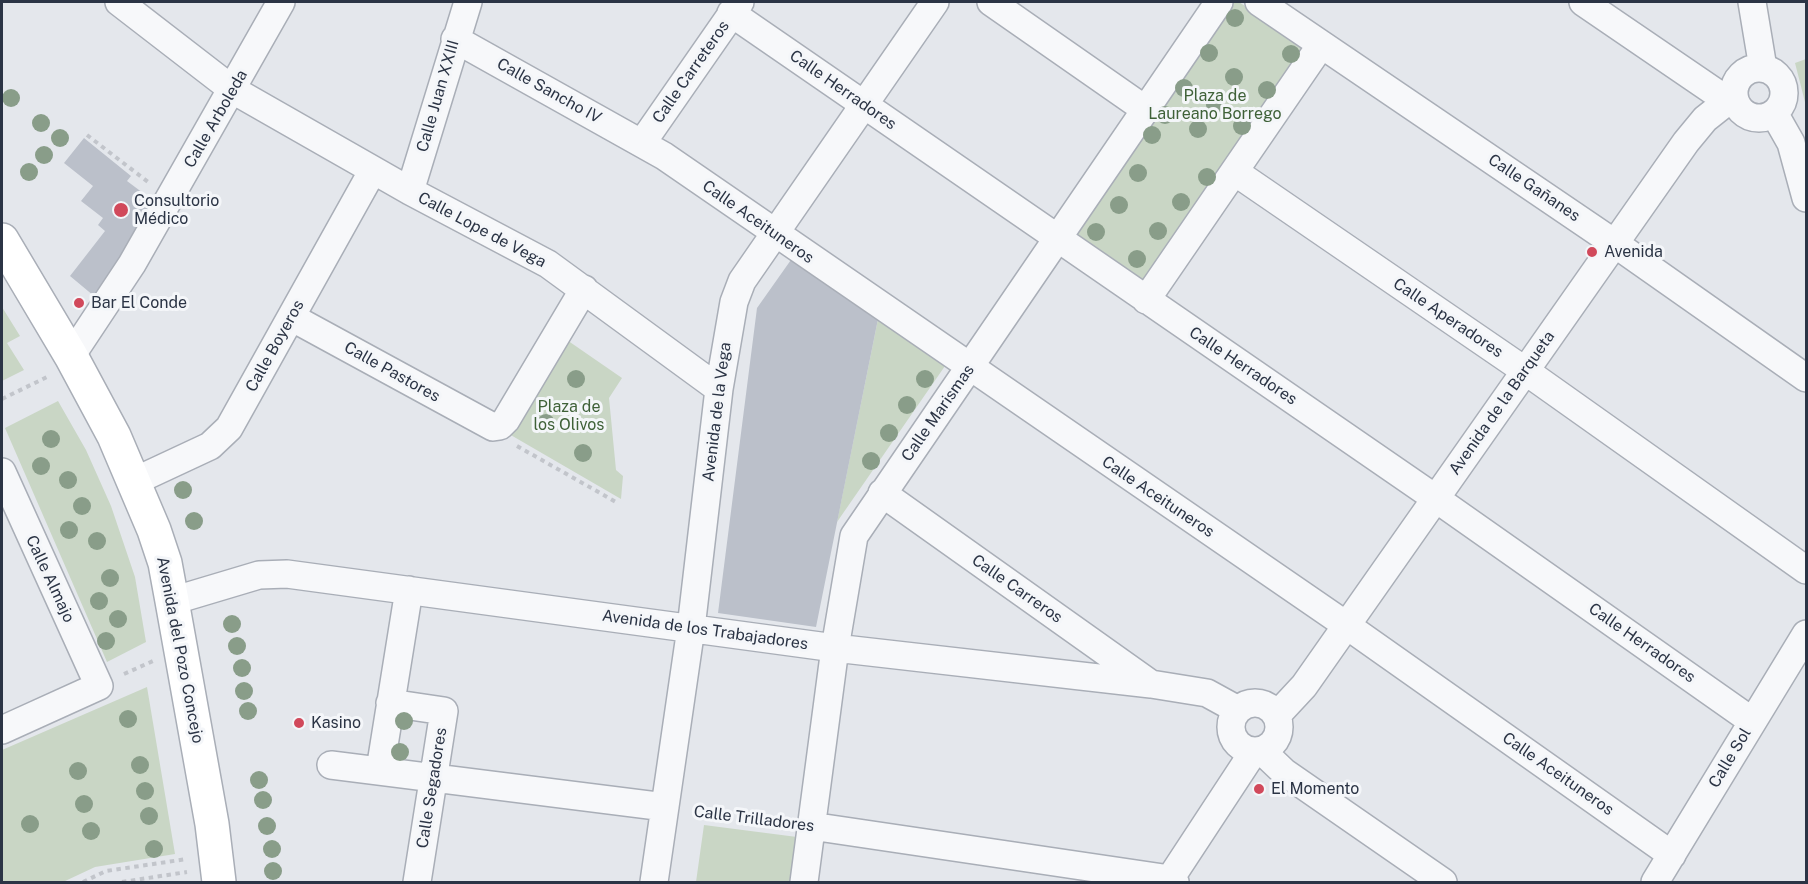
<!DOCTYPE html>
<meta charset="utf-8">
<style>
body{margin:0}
#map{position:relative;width:1808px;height:884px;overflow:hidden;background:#e4e7ec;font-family:"Public Sans",sans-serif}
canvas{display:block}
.frame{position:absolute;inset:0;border:3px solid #2b3445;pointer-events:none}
</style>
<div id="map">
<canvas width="1808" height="884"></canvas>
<div class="frame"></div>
</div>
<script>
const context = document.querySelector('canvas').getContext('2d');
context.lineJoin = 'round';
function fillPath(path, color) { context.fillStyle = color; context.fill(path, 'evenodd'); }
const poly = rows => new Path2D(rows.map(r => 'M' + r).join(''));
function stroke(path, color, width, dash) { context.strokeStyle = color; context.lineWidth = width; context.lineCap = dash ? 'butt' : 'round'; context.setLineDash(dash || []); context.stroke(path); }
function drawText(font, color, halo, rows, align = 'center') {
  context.font = font + ' "Public Sans",sans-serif'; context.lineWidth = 6; context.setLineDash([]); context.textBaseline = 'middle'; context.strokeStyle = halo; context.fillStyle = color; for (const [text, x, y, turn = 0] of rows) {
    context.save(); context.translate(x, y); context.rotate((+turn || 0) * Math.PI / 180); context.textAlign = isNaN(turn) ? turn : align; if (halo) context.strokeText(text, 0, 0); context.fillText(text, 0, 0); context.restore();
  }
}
fillPath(poly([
 [1232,2,1239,2,1308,49,1145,286,1071,236],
 [1806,59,1806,106,1795,63],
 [2,307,20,336,7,343,24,370,2,381],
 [878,319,945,366,837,522],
 [564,338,622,378,609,398,616,470,623,476,621,499,509,434],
 [58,401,86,450,111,506,135,577,146,642,107,662,5,428],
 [147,687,175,854,95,867,63,882,2,882,2,750],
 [704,825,797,837,790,882,696,882]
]), '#c9d6c5');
fillPath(poly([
 [84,138,131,176,127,181,155,202,148,227,94,296,70,276,105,231,98,225,103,218,81,201,93,186,64,163],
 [793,257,878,319,816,627,718,613,757,308]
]), '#bbc0ca');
const minor = poly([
 [119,2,233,90,410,191,548,264,719,389],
 [991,2,1146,110],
 [1259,2,1614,243,1806,378],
 [1583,2,1728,101],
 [1752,2,1763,68],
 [731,13,1435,498,1752,721],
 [455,39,664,156,1346,625,1672,855],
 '1734 93a25 25 0 1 1 50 0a25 25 0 1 1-50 0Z',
 [1774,113,1791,143,1806,198],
 [642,143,740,2],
 [1235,172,1524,370,1806,570],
 [410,191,468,2],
 [1146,300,1321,45],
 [291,317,493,427,500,426,506,420,584,289],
 [71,356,132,264,281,2],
 [2,472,99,686,2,730],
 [135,481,210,446,229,428,373,170],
 [882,493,1148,682],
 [172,601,259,575,287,574,835,648,1151,684,1207,693,1238,710],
 '1231 727a24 24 0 1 1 48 0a24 24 0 1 1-48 0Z',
 [390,703,444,711,417,882],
 [1277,715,1304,686,1686,142,1705,119,1734,96],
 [1262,751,1284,772,1443,882],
 [331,765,665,807],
 [380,770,409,590],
 [811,826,1170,879,1175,882],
 [654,882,691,628,719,389,734,302,742,281,935,2],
 [804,882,835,648,854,536,1219,2],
 [1168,882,1254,751],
 [1655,882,1806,634]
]);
const secondary = poly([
 [2,240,71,356,114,436,154,530,165,563,172,601,212,824,219,882]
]);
stroke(minor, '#a9aeb7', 30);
stroke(secondary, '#a9aeb7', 36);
stroke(poly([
 [87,135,148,182],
 [2,399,47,377],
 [517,446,616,502],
 [124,674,153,661],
 [692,811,783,822],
 [83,882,106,871,187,859],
 [122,882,187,872]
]), '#c2c5cb', 4, [4.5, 4.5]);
stroke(minor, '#f7f8fa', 27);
stroke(secondary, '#fff', 33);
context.fillStyle = '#899d89';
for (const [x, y] of [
 [1235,18],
 [1209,53],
 [1291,54],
 [1234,77],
 [1184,88],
 [1267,90],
 [11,98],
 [1215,105],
 [1165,115],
 [41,123],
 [1242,126],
 [1198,129],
 [1152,135],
 [60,138],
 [44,155],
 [29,172],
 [1138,173],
 [1207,177],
 [1181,202],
 [1119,205],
 [1158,231],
 [1096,232],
 [1137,259],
 [576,379],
 [925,379],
 [907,405],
 [546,423],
 [889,433],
 [51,439],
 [583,453],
 [871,461],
 [41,466],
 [68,480],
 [183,490],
 [82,506],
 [194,521],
 [69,530],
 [97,541],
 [110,578],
 [99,601],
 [118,619],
 [232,624],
 [106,641],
 [237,646],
 [242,668],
 [244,691],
 [248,711],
 [128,719],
 [404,721],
 [400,752],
 [140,765],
 [78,771],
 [259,780],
 [145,791],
 [263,800],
 [84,804],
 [149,816],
 [30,824],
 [267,826],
 [91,831],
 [154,849],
 [272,849],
 [273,871]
]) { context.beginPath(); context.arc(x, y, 9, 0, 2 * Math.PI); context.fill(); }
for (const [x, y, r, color] of [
 [121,210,8,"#d1495b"],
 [1592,252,6,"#d1495b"],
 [79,303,6,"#d1495b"],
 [299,723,6,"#d1495b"],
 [1259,789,6,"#d1495b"]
]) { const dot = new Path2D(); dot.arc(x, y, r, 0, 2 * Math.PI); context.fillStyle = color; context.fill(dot); stroke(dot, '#f4f6f9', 2); }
drawText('16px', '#2b3445', '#f4f6f9', [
 ["Calle Carreteros",691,72,-55],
 ["Calle Herradores",843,90,35],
 ["Calle Sancho IV",549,91,29],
 ["Calle Juan XXIII",438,96,-74],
 ["Calle Arboleda",216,119,-60],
 ["Calle Gañanes",1534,188,34],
 ["Calle Aceituneros",758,222,35],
 ["Calle Lope de Vega",482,230,28],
 ["Calle Aperadores",1448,318,34],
 ["Calle Boyeros",275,346,-61],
 ["Calle Herradores",1243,366,34],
 ["Calle Pastores",392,372,29],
 ["Avenida de la Barqueta",1502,403,-55],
 ["Avenida de la Vega",717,412,-83],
 ["Calle Marismas",938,413,-55],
 ["Calle Aceituneros",1158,497,34],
 ["Calle Almajo",50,579,65],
 ["Calle Carreros",1017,589,35],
 ["Avenida de los Trabajadores",705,630,8],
 ["Calle Herradores",1642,643,35],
 ["Avenida del Pozo Concejo",180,650,79],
 ["Calle Sol",1730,758,-59],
 ["Calle Aceituneros",1558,774,35],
 ["Calle Segadores",432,788,-81],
 ["Calle Trilladores",754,819,7]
]);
drawText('16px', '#3f6138', '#f4f6f9', [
 ["Plaza de",1215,96],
 ["Laureano Borrego",1215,114],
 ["Plaza de",569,407],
 ["los Olivos",569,425]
]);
drawText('16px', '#2b3445', '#f4f6f9', [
 ["Consultorio",134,201],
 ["Médico",134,219],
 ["Avenida",1604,252],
 ["Bar El Conde",91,303],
 ["Kasino",311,723],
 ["El Momento",1271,789]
], 'left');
</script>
